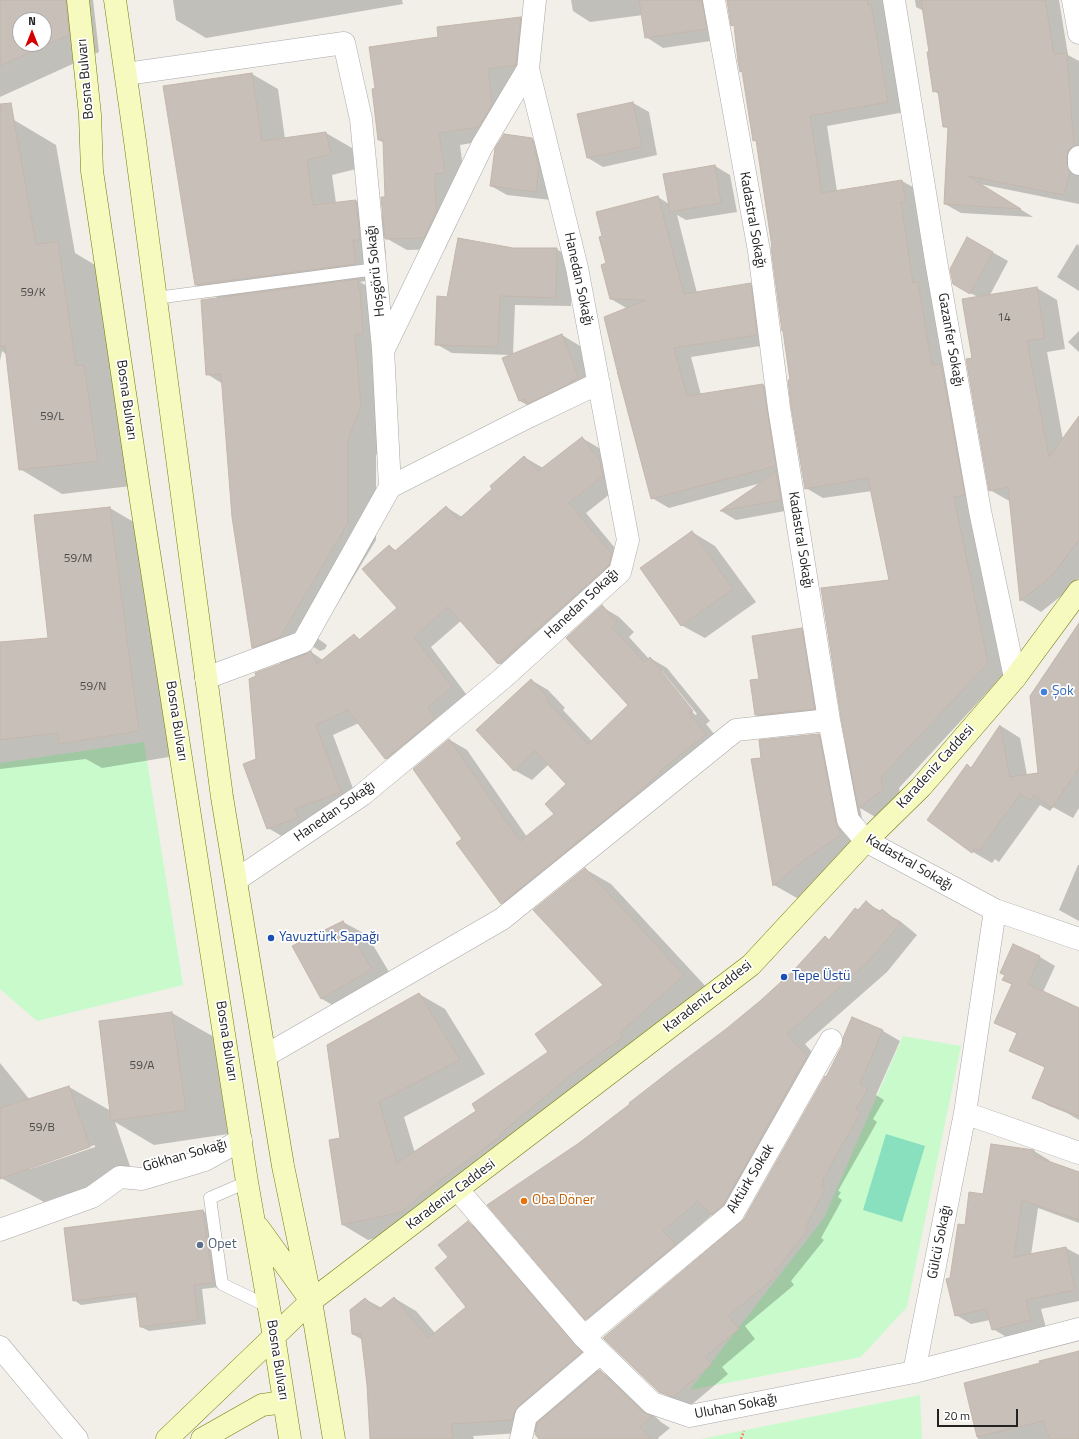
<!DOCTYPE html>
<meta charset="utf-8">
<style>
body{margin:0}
#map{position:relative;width:1079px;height:1439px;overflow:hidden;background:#f2efe9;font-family:"Titillium Web",sans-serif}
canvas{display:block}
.north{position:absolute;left:12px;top:12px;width:40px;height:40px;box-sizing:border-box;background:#fff;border:1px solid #a7a7a7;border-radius:50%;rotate:0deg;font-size:11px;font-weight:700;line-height:16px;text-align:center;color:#222}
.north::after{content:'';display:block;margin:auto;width:14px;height:18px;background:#d40000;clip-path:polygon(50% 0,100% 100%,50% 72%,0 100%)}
.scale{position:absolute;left:937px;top:1409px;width:81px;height:18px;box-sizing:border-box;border:2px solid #222;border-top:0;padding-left:5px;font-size:12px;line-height:14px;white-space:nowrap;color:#222;-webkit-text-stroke:3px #fff;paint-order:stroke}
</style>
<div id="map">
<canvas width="1079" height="1439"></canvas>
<div class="north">N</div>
<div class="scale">20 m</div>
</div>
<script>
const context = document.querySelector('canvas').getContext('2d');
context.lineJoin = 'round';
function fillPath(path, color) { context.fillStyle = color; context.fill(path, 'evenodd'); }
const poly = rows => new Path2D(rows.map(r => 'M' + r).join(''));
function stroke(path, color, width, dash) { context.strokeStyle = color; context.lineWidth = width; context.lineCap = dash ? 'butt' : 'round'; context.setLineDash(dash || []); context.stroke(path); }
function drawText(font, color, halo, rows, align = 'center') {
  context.font = font + ' "Titillium Web",sans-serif'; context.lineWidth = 3.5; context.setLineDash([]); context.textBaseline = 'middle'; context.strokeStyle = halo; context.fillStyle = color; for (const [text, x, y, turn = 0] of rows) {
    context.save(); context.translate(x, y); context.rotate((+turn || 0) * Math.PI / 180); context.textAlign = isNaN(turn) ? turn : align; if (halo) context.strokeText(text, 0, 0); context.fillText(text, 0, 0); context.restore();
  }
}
fillPath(poly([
 [144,742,183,985,37,1021,0,989,0,763],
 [903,1036,961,1046,907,1307,861,1357,690,1390,824,1218],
 [920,1395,922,1439,701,1439]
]), '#c8facc');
fillPath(poly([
 [886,1134,925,1146,902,1222,863,1210]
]), '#88e0be');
fillPath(poly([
 [0,0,93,0,99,52,0,97],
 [20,20,44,20,44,44,20,44],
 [173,0,402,0,403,4,206,38,176,20],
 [571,0,724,0,724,39,663,48,646,37,643,15,590,22,573,11],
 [728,0,883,0,905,112,827,126,837,191,902,181,920,191,918,212,930,290,936,293,1005,673,899,788,901,800,877,818,860,808,866,841,835,877,804,902,774,885,762,759,819,735,849,752,891,581,872,491,823,498,806,488,773,247,757,142,754,140,743,72,740,71,736,27,732,25],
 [915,0,1059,0,1068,55,1079,61,1079,204,980,184,1033,217,961,213,945,204,949,129,944,126,940,95,934,91,930,53,924,11,916,7],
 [521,18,541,30,509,81,513,116,500,138,460,145,465,184,456,185,457,224,445,249,407,250,384,237,386,254,379,254,382,279,360,282,385,296,389,422,376,456,376,540,317,638,327,645,325,649,320,651,312,646,307,655,311,652,323,660,354,635,361,640,398,608,389,546,397,551,446,507,462,517,494,489,524,457,543,468,582,438,599,448,618,472,620,486,586,513,629,565,516,673,498,663,462,620,431,647,469,698,403,769,386,759,359,723,333,735,358,802,285,838,268,828,257,760,282,664,253,647,223,384,207,374,219,298,196,285,252,74,278,89,285,139,326,133,352,148,356,169,332,175,336,203,356,201,384,217,386,198,384,143,379,140,439,38],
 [633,103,649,112,657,155,603,167,588,158],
 [14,120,56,145,75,253,100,268,140,485,62,494,20,469,7,355,2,351,0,361,0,123],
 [532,139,548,148,551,200,507,195,491,186],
 [715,166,730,175,737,212,686,220,677,215,697,293,750,284,767,294,773,344,691,357,701,395,763,385,780,395,796,509,736,520,721,511,761,483,669,508,652,498,620,370,618,369,628,309,611,299,607,264,658,197,669,204],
 [1077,244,1079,246,1079,291,1057,277],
 [513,249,556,249,572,258,571,306,515,305,513,354,562,335,585,349,602,392,543,414,520,401,511,355,452,353,436,344,448,298],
 [992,252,1008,261,990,295,1037,288,1057,300,1065,349,1047,352,1063,440,1079,418,1079,578,1071,588,1041,612,1021,600,1011,502,990,490,973,359,978,297,970,293],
 [1079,331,1079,352,1068,342],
 [110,508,152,533,181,755,102,768,86,759,0,769,0,643,49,638],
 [692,532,715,546,756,602,705,638,681,625],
 [602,607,619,617,634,632,629,637,649,659,650,658,667,668,710,721,706,724,723,745,519,913,502,903,463,840,450,740,467,750,527,837,555,814,568,784,549,764,532,780,514,770,531,680,548,690,565,708,563,710,592,741,630,705],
 [660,671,662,671,697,714,695,715],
 [801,629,817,638,830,718,772,724,756,715,760,679],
 [1079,632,1079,808,1073,818,1053,807,1050,811,1040,805,999,862,995,859,992,863,973,852,928,820,967,766,972,769,1001,726,1020,738,1027,775,1039,773],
 [1078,865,1079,865,1079,921,1059,910],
 [585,869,611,884,709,990,524,1149,526,1151,447,1209,428,1227,368,1240,343,1225,341,1139,419,994,445,1009,485,1074,404,1117,415,1153,478,1111,549,1052,604,985],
 [866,903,900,921,917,935,887,972,805,1044,825,1067,729,1225,712,1215,681,1242,693,1255,604,1329,586,1319,579,1143,726,1030,761,1002,795,970,825,937,830,940],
 [343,922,367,935,395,982,345,1012,322,999,293,946],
 [1014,945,1040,957,1055,966,1043,992,1079,1009,1079,1120,1067,1113,1049,1106,1033,1097,1046,1068,1010,1050,1018,1034,996,1022,1013,985,1003,980,1006,975],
 [172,1013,214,1037,228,1134,154,1145,115,1122,132,1172,44,1202,1,1178,0,1174,0,1063,30,1100,69,1087,111,1111],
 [95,1145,95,1147,30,1169,30,1167],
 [852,1018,883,1031,900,1041,876,1095,884,1100,873,1119,877,1122,838,1191,841,1192,838,1197,842,1200,821,1238,824,1240,791,1281,794,1285,745,1326,755,1339,722,1367,728,1374,690,1406,677,1401,659,1391,744,1220,826,1078,843,1046],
 [1034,1151,1049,1160,1049,1163,1079,1173,1079,1223,1038,1208,1031,1255,1066,1248,1079,1255,1079,1301,1041,1309,1046,1328,1008,1338,993,1329,990,1320,971,1324,956,1315,951,1279,966,1226,984,1195],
 [203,1211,211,1216,220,1287,202,1289,206,1324,149,1331,141,1327,138,1297,81,1305,74,1300,65,1229],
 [469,1223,491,1236,603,1365,598,1370,619,1382,661,1422,670,1428,658,1438,659,1439,540,1439,536,1432,473,1436,474,1439,372,1439,368,1385,363,1340,352,1334,365,1299,382,1308,394,1298,416,1311,435,1333,467,1307,449,1257],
 [1079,1352,1079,1439,978,1439,965,1384,1041,1364]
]), '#0003');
const building = poly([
 [0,0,66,0,69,35,0,66,0,0],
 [20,20,44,20,44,44,20,44,20,20],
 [639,0,702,0,707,29,645,38,639,0],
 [727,0,868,0,868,5,871,4,888,102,810,116,822,193,902,180,906,202,901,202,913,283,918,282,932,365,941,364,965,495,954,497,988,663,881,777,883,790,858,808,841,718,821,588,889,580,868,478,805,489,791,406,788,380,790,380,783,331,782,331,771,247,772,247,756,140,753,141,742,71,740,72,738,61,734,25,731,26,727,0],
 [921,0,1045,0,1054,54,1067,53,1074,146,1068,150,1067,157,1067,164,1070,172,1064,195,968,176,1021,209,944,204,948,127,943,127,938,91,933,92,927,52,929,52,921,0],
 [521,17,516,65,488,69,492,104,479,127,439,133,445,173,435,174,436,212,424,238,385,239,381,197,385,197,383,140,378,140,372,89,375,88,369,47,438,37,437,27,521,17],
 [252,73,262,141,326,132,331,154,307,160,313,205,356,200,360,240,353,240,356,264,195,285,163,86,252,73],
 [633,102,642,147,587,158,577,114,633,102],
 [11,103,36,244,58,242,76,366,84,365,98,461,19,470,5,346,0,347,0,104,11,103],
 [504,134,532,138,539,167,536,192,490,186,495,148,504,134],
 [715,165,721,203,670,212,663,174,715,165],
 [658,196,684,294,751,283,757,335,674,348,687,396,763,384,776,466,651,499,617,371,620,368,617,370,604,317,646,300,610,299,601,265,606,263,599,237,602,236,596,212,658,196],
 [967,237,993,252,970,294,953,284,950,269,967,237],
 [458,238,513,248,557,248,556,298,500,296,498,347,435,345,437,296,447,297,458,238],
 [357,279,359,290,360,290,363,334,355,335,361,406,348,440,348,523,280,637,252,648,232,517,221,374,206,375,201,300,357,279],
 [1037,287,1045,338,1027,341,1049,457,1079,416,1079,540,1051,577,1020,601,1008,487,989,491,966,359,972,358,962,299,1037,287],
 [562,334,579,378,570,382,571,383,527,404,525,399,519,401,502,358,562,334],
 [582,437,600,461,603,476,569,503,612,554,609,565,498,664,448,607,414,637,452,687,428,707,435,718,385,759,348,710,316,725,341,792,295,809,299,817,267,829,243,764,256,759,249,679,256,676,255,673,307,654,311,651,317,664,354,634,359,640,397,608,362,569,389,545,395,551,446,506,458,520,492,489,490,486,524,456,538,471,582,437],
 [776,471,781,500,720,511,752,489,776,471],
 [110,507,139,731,59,744,58,733,0,740,0,642,48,638,34,515,110,507],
 [692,531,733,589,681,626,640,568,692,531],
 [602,605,617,622,612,627,644,662,650,657,693,711,689,713,706,734,659,772,661,772,640,791,501,904,456,843,462,839,413,769,449,739,520,841,554,814,545,804,566,784,535,751,514,771,476,730,531,679,548,698,546,700,588,744,628,705,566,638,602,605],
 [1079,623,1079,768,1052,808,1034,795,1030,800,1020,794,979,851,975,848,972,853,927,820,967,764,971,768,1000,725,1010,777,1038,773,1030,696,1079,623],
 [802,628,815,709,755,715,750,680,759,679,752,636,802,628],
 [819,734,836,822,841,835,804,860,773,886,751,759,761,758,759,740,819,734],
 [585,868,684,975,620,1033,623,1037,571,1075,500,1134,501,1136,422,1194,402,1212,342,1225,329,1140,340,1138,327,1045,419,993,460,1060,379,1102,397,1163,476,1111,472,1104,548,1052,535,1034,603,985,533,910,585,868],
 [866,901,879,912,882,909,900,924,869,961,787,1034,807,1056,723,1205,711,1215,698,1201,663,1231,676,1244,585,1320,487,1205,579,1143,630,1104,629,1103,674,1068,726,1029,760,1001,794,970,825,936,829,940,855,908,858,910,866,901],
 [343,921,372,969,321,999,292,946,343,921],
 [1013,944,1040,956,1028,984,1079,1008,1079,1116,1032,1098,1045,1067,1009,1051,1017,1033,994,1023,1012,984,1002,980,1005,975,1000,973,1013,944],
 [172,1012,186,1110,111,1121,99,1021,172,1012],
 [852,1017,883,1030,860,1084,868,1089,856,1109,861,1112,822,1181,824,1182,822,1187,825,1189,805,1228,808,1230,775,1271,778,1275,728,1316,739,1329,705,1357,712,1364,673,1397,659,1392,603,1338,744,1219,825,1076,826,1077,842,1046,843,1038,852,1017],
 [69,1086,90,1147,0,1179,0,1108,69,1086],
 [991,1144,1034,1150,1034,1156,1079,1172,1079,1220,1022,1200,1014,1257,1066,1247,1075,1290,1026,1300,1031,1320,992,1330,986,1309,955,1316,946,1279,950,1278,958,1224,965,1225,969,1192,983,1194,991,1144],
 [203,1210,213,1283,194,1285,198,1320,140,1327,136,1293,73,1301,64,1228,203,1210],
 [468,1221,582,1352,518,1406,514,1413,512,1420,451,1424,453,1439,370,1439,367,1385,361,1334,352,1334,350,1310,365,1298,378,1310,394,1297,428,1338,466,1307,435,1268,448,1257,438,1245,468,1221],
 [1079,1351,1079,1439,1050,1439,1043,1421,977,1437,964,1383,1040,1363,1039,1361,1079,1351],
 [600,1370,643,1412,652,1416,640,1427,651,1439,539,1439,535,1434,537,1423,600,1370]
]);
fillPath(building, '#c7bfb8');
stroke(building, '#c4b6ab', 1);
const lane = poly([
 [156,298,376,269],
 [247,1182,210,1198,222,1284,269,1307]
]);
const street = poly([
 [714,0,759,251,779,408,829,720,848,820,866,841,995,910,1079,939],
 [894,0,936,261,980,511,1015,678],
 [1073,0,1079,33],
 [126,74,344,43,361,119,383,349,390,487,524,419,599,383],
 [1079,157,1079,164],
 [384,349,482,146,528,69,535,0],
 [206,678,303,642,390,487],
 [236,880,362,795,503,678,620,572,628,540,577,268,528,69],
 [265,1056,502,919,736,730,829,720],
 [965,1113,1079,1153],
 [458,1190,584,1337,652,1403,690,1416,914,1372,1079,1329],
 [0,1230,92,1197,120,1177,142,1179,205,1160,241,1140],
 [584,1337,733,1213,831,1040],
 [0,1347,77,1439],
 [914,1372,965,1113,995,910],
 [521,1439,526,1416,600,1353]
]);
const secondary = poly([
 [78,0,90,115,92,171,141,501,247,1182,274,1337,290,1439],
 [115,0,135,141,222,797,283,1166,311,1301,334,1439],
 [258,1227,307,1295],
 [167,1439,311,1301,751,965,866,841,921,787,1015,678,1079,591],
 [202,1439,262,1405,284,1402]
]);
stroke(lane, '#a9a9a9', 13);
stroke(street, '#a9a9a9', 23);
stroke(secondary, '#707d05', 23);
stroke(poly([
 [741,1439,744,1431]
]), '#fa8072', 2.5, [2, 2]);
stroke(lane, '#fff', 12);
stroke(street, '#fff', 22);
stroke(secondary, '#f7fabf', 22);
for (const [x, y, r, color] of [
 [1044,692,4,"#3f7fe0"],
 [271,938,4,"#1a4fb4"],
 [784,977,4,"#1a4fb4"],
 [524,1201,4,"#e8710a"],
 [200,1245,4,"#5c6f8a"]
]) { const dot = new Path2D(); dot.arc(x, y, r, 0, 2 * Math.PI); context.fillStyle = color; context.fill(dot); stroke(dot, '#fff', 1.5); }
drawText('12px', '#4b4948', null, [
 ["59/K",33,293],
 ["14",1004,318],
 ["59/L",52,417],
 ["59/M",78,559],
 ["59/N",93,687],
 ["59/A",142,1066],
 ["59/B",42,1128]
]);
drawText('14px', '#222', '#fff', [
 ["Bosna Bulvarı",86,79,-95],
 ["Kadastral Sokağı",752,220,80],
 ["Hoşgörü Sokağı",376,271,-96],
 ["Hanedan Sokağı",578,279,78],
 ["Gazanfer Sokağı",950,340,80],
 ["Bosna Bulvarı",126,400,82],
 ["Kadastral Sokağı",800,540,81],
 ["Hanedan Sokağı",582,604,-43],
 ["Bosna Bulvarı",176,721,81],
 ["Karadeniz Caddesi",936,767,-48],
 ["Hanedan Sokağı",335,812,-35],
 ["Kadastral Sokağı",909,863,30],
 ["Karadeniz Caddesi",708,997,-38],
 ["Bosna Bulvarı",226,1041,81],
 ["Gökhan Sokağı",185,1156,-16],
 ["Aktürk Sokak",751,1179,-59],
 ["Karadeniz Caddesi",451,1195,-37],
 ["Gülcü Sokağı",940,1242,-79],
 ["Bosna Bulvarı",277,1360,81],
 ["Uluhan Sokağı",736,1407,-11]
]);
drawText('14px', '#366cbe', '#fff', [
 ["Şok",1052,692]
], 'left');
drawText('14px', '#164399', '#fff', [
 ["Yavuztürk Sapağı",279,938],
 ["Tepe Üstü",792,977]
], 'left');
drawText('14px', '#c56008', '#fff', [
 ["Oba Döner",532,1201]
], 'left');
drawText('14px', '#4e5e75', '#fff', [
 ["Opet",208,1245]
], 'left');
</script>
